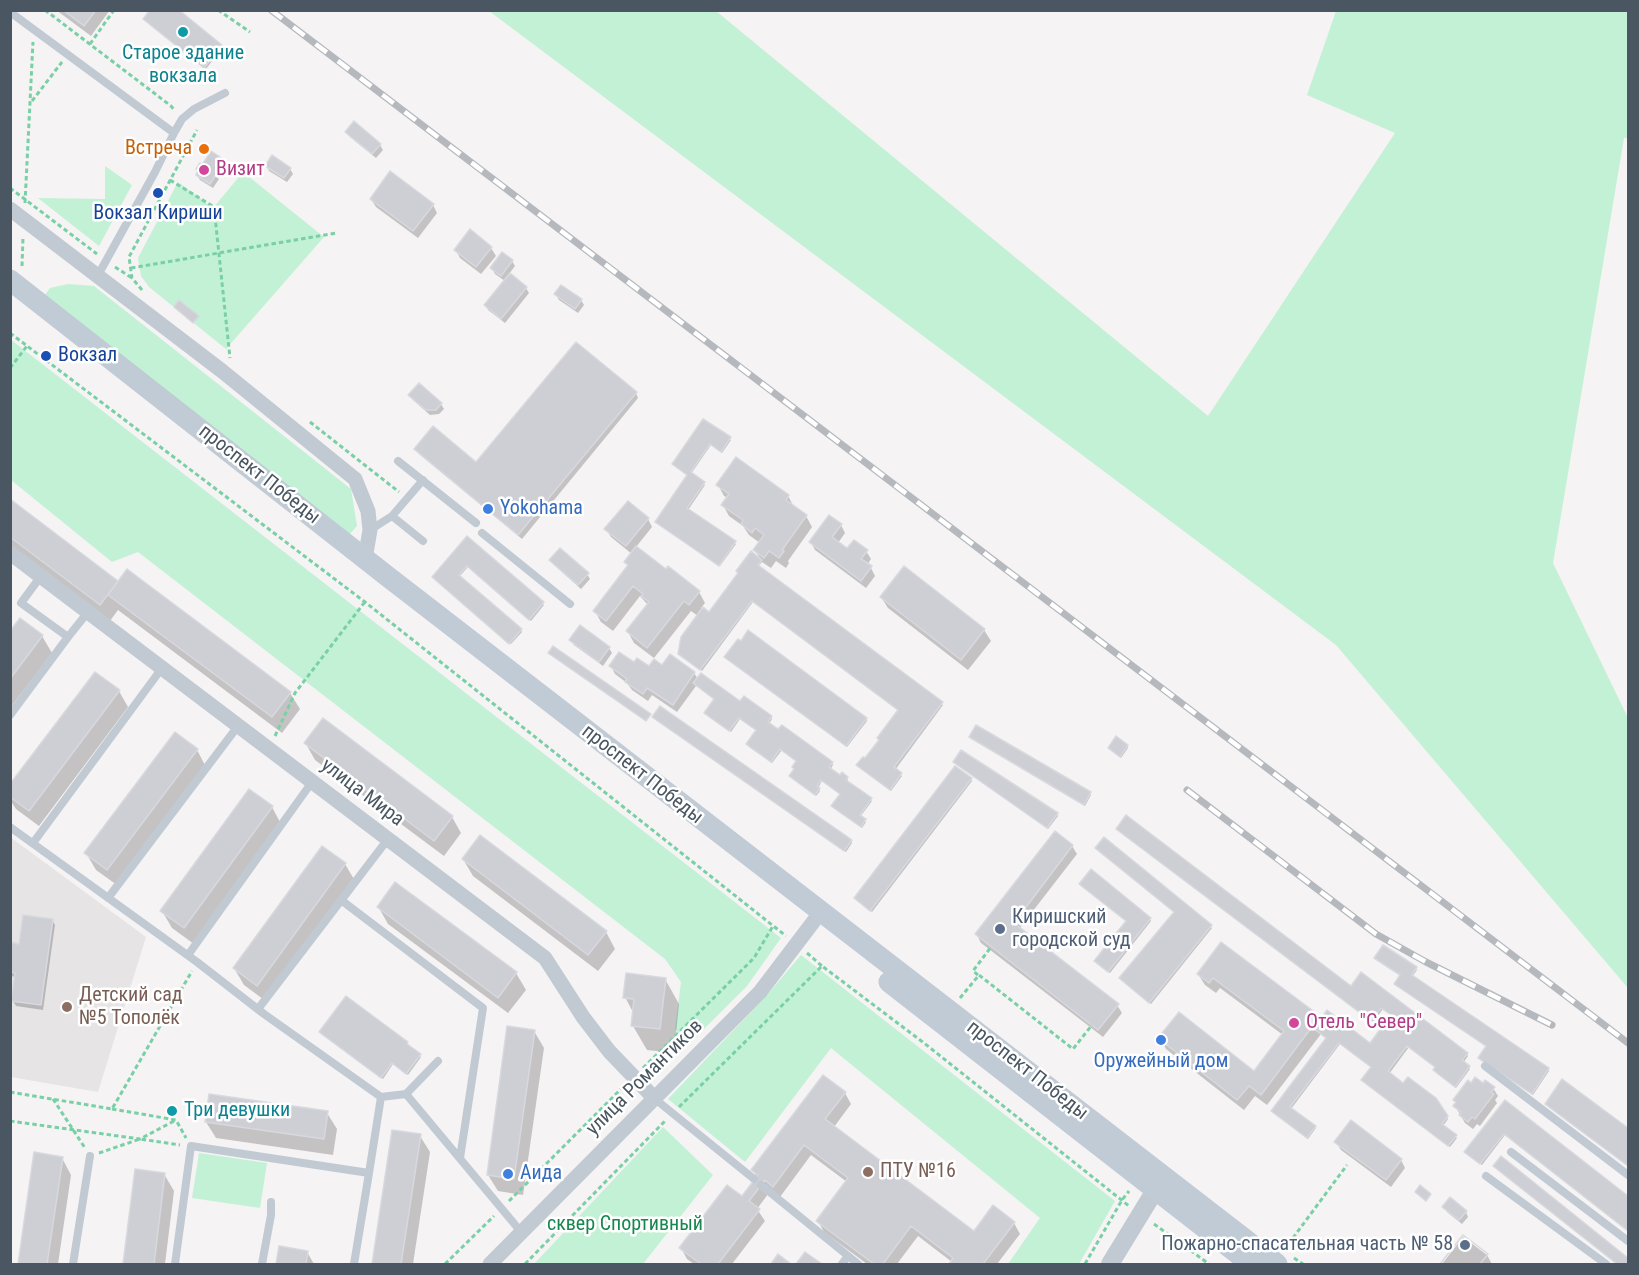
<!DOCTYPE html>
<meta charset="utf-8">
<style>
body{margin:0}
#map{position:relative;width:1639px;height:1275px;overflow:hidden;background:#f5f3f3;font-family:"Roboto Condensed",sans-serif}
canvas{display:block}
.frame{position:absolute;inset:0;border:12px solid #4a5661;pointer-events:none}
</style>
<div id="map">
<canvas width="1639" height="1275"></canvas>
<div class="frame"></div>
</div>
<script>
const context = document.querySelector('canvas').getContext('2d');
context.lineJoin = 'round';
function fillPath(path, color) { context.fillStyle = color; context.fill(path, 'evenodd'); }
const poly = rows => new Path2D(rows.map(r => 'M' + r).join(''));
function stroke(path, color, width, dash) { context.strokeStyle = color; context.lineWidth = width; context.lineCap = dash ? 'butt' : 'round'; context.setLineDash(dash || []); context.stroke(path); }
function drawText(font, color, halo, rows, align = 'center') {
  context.font = font + ' "Roboto Condensed",sans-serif'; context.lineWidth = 5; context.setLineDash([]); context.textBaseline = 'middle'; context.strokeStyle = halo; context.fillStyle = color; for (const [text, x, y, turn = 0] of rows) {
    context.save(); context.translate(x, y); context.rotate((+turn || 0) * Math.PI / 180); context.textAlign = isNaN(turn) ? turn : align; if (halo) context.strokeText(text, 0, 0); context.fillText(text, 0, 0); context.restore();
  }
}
fillPath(poly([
 [10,837,146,937,98,1092,11,1077]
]), '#e6e4e5');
fillPath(poly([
 [489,11,716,11,1208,416,1395,133,1307,95,1336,11,1628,11,1628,138,1624,138,1553,563,1628,718,1628,988,1336,645],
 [105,166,132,185,99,246,38,198,105,199],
 [243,172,324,237,226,349,149,287,141,276,138,258,178,182,213,208],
 [68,284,94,286,351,489,357,526,348,536,42,299,50,288],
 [10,339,781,938,747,986,688,1045,675,1029,681,982,665,959,138,552,112,562,11,480],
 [801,955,1115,1201,1079,1264,1008,1264,1040,1218,831,1048,745,1162,668,1099,767,995],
 [663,1127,713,1175,643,1264,534,1264],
 [199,1153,267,1163,260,1208,192,1198]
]), '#c3f1d5');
fillPath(poly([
 [56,10,110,10,91,36],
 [146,21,221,46,222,48,206,69],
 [347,132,380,145,383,150,376,158,350,137],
 [205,147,209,150,205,155,202,151],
 [222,160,225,165,217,177,219,179,213,188,200,180,197,175,203,167],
 [267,166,290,169,293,174,287,182,269,171],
 [371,199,433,205,437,213,418,238,376,207],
 [491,248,496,256,481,274,460,258,456,250],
 [512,261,515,266,509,274,526,288,529,293,505,323,488,310,486,305,505,281,495,274,492,268],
 [562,287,581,300,584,305,578,313,559,300,556,295],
 [636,393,638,398,522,539,419,454,416,449,476,464],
 [410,395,441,404,444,409,439,414,430,415,413,400],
 [704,421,731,440,722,453,711,445,691,474,705,485,688,510,736,544,720,566,658,524,688,476,674,464],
 [718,485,788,496,794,507,806,516,812,527,788,561,789,563,786,568,776,561,771,568,762,562,758,567,943,705,895,770,902,776,891,791,859,767,899,711,753,602,702,671,681,656,698,616,691,611,654,658,634,643,628,632,648,605,640,596,613,631,601,622,595,611,629,567,625,562,632,554,611,537,606,529,648,519,652,527,636,547,666,571,699,592,705,603,701,608,710,614,761,561,755,550,760,543,749,535,743,526,729,516,723,505,728,498,724,496],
 [10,501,119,583,290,693,300,709,282,733,118,610,110,621,10,545],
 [841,525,845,533,838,543,848,550,866,551,871,559,867,565,871,568,875,576,866,588,815,550,811,542],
 [467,538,544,605,531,621,468,567,459,577,521,630,522,632,511,644,435,579],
 [551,560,587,574,590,579,581,589,554,565],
 [904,568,984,630,991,641,968,670,888,608,881,597],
 [10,633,42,636,52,653,10,708],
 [571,640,609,648,612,653,603,666,574,645],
 [670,656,694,673,698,679,740,703,771,717,772,719,769,724,832,763,833,765,830,770,840,777,842,774,847,778,848,780,847,782,872,801,860,817,866,822,862,828,834,808,841,795,822,781,818,788,820,791,816,796,792,778,798,762,782,750,772,763,749,747,748,745,757,731,740,719,731,732,707,715,716,700,696,686,677,712,652,695,648,701,632,690,627,683,615,674,611,666,634,664,649,668,662,667],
 [727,659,866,719,867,721,847,747],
 [119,691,128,707,39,826,16,809,10,800,10,787],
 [655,719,851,841,852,843,846,852],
 [971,737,1090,794,1091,795,1085,806],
 [306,744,452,817,461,833,444,856,315,760],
 [1127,746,1128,748,1121,758,1109,748],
 [197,750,206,767,117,885,96,870,86,853],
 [955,762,1057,814,1058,816,1048,829],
 [971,779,972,781,872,912,857,900],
 [272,807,281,824,194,944,172,928,162,911],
 [1119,831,1352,988,1467,1054,1468,1056,1463,1063,1470,1069,1456,1088,1436,1072,1435,1070,1436,1068,1409,1047,1389,1074,1404,1085,1435,1099,1448,1119,1443,1126,1457,1138,1450,1147,1364,1082,1363,1081,1372,1068,1340,1044,1291,1109,1316,1128,1308,1139,1274,1113,1327,1039,1321,1034,1267,1105,1255,1096,1244,1110,1166,1049,1160,1038,1254,1073,1283,1035,1220,988,1216,993,1205,985,1198,974,1221,944,1319,1017,1321,1021,1370,1045,1392,1016,1383,1009,1373,1022],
 [1055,833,1072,846,1077,854,1019,929,1117,1005,1122,1013,1103,1037,981,943,977,935],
 [1104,839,1212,928,1151,1004,1122,980,1175,913],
 [463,859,606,932,615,949,598,971,473,876],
 [345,864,355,881,267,1002,244,985,234,968],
 [396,884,516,973,526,990,508,1013,388,924,379,908],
 [1150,919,1151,921,1110,973,1097,963,1127,922],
 [52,920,55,925,43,1010,16,1006,13,1001,16,977,10,976,10,944,21,945],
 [1416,969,1417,970,1412,977,1548,1069,1549,1071,1533,1095,1481,1060,1487,1047,1397,986,1396,985],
 [665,979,679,1004,674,1053,647,1050,633,1026,634,1014,625,997],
 [534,1031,544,1048,523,1195,498,1191,488,1175],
 [322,1034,407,1043,421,1057,408,1075,393,1064,383,1079],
 [1493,1088,1498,1096,1495,1100,1497,1103,1480,1126,1477,1124,1473,1129,1465,1123,1455,1106,1457,1103],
 [845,1093,851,1104,834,1127,974,1233,1014,1223,1020,1234,997,1264,950,1264,952,1262,918,1236,897,1264,867,1264,824,1232,818,1221,847,1182,811,1155,780,1197,771,1190,757,1209,765,1221,732,1264,694,1264,687,1259,681,1248,742,1198,757,1178,753,1170],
 [1505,1102,1628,1198,1628,1230,1505,1135,1482,1165,1467,1154],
 [327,1113,337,1129,333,1155,216,1138,206,1122],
 [394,1132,420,1136,430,1152,413,1264,374,1264],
 [1336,1142,1401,1160,1405,1168,1391,1187,1341,1150],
 [35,1154,62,1158,71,1175,58,1264,19,1264],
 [1501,1158,1628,1260,1628,1264,1617,1264,1496,1168],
 [136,1171,164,1174,174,1191,165,1264,125,1264],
 [1444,1207,1466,1212,1468,1217,1462,1224,1447,1212],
 [1463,1237,1487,1255,1492,1264,1442,1264],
 [280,1248,307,1252,314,1264,277,1264]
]), '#0003');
const building = poly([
 [63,10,96,10,84,26,63,10],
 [150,10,179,10,222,45,204,68,143,19,150,10],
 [354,121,381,144,372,154,345,132,354,121],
 [211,151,223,159,215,172,217,173,210,184,196,175,198,170,196,169,200,163,202,165,211,151],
 [272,155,291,168,284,178,265,166,272,155],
 [390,171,434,204,413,231,370,199,390,171],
 [470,229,492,247,476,267,454,250,470,229],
 [502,252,513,260,501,276,490,268,502,252],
 [510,273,527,287,501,319,484,305,510,273],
 [561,285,582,299,575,309,554,294,561,285],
 [179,300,199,316,193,323,174,307,179,300],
 [576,342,637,392,518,535,414,449,433,426,476,462,576,342],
 [419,383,442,403,436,410,426,410,408,395,419,383],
 [703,419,731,437,721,452,710,444,691,472,705,482,687,508,736,541,719,566,655,522,687,475,672,464,703,419],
 [736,457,789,495,786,500,807,515,782,550,784,551,779,558,769,551,764,558,753,550,764,535,755,528,752,533,741,524,743,520,721,505,729,494,716,485,736,457],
 [10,499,118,581,100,605,10,537,10,499],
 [628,501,649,518,626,546,604,529,628,501],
 [829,515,842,524,832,537,847,548,854,540,868,550,861,559,872,566,861,581,809,542,829,515],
 [467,536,544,602,529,620,467,566,459,575,522,629,509,644,432,577,467,536],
 [636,546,666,569,668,566,700,591,689,605,684,601,647,648,626,631,649,602,641,596,643,594,633,586,606,621,593,611,628,565,624,562,636,546],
 [560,548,589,573,578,585,549,560,560,548],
 [751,551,762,560,758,565,943,702,894,767,902,773,890,790,856,765,863,757,865,758,879,740,877,738,898,710,752,601,700,670,678,654,681,637,703,607,709,612,738,573,736,571,751,551],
 [904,566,985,629,961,660,880,597,904,566],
 [127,569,291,692,272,717,108,595,127,569],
 [20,618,43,635,10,679,10,631,20,618],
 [580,625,610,647,599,662,569,640,580,625],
 [748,630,867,718,846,746,724,657,738,639,741,641,748,630],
 [553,646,651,714,646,721,548,653,553,646],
 [619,652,634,662,637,658,649,666,654,659,662,665,670,654,695,672,673,705,647,688,643,694,625,682,627,679,609,666,619,652],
 [95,672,120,690,29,811,10,797,10,784,95,672],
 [701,673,740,701,744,696,772,716,768,722,778,729,782,725,833,762,829,767,840,775,842,772,848,777,846,780,872,798,860,815,866,819,861,827,831,806,840,794,821,780,817,786,820,788,815,795,789,776,794,769,792,767,796,761,780,749,771,762,746,744,756,730,739,718,729,731,704,713,714,699,693,683,701,673],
 [660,706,852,840,844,851,652,717,660,706],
 [323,718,453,816,434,841,304,743,323,718],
 [976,725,1091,792,1084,805,969,737,976,725],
 [175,732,198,749,107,870,84,853,175,732],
 [1116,736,1128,745,1120,757,1108,748,1116,736],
 [961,750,1058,813,1047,828,953,762,961,750],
 [955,766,972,778,870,911,854,898,955,766],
 [249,789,273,806,184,928,160,911,249,789],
 [1126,815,1351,986,1361,972,1468,1053,1462,1060,1470,1066,1455,1087,1433,1070,1435,1067,1407,1046,1388,1071,1403,1083,1408,1077,1436,1098,1448,1116,1442,1124,1457,1135,1448,1146,1361,1080,1371,1067,1339,1043,1290,1107,1316,1126,1307,1138,1271,1111,1326,1038,1314,1029,1327,1010,1370,1043,1391,1015,1381,1008,1371,1021,1116,829,1126,815],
 [1055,831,1073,845,1014,923,1119,1004,1098,1030,975,934,1055,831],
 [480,835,607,931,588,955,462,859,480,835],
 [1104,837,1212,925,1149,1003,1119,978,1174,912,1095,848,1104,837],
 [322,846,346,863,257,986,233,968,322,846],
 [1091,869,1151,918,1108,972,1094,961,1126,921,1079,884,1091,869],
 [395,882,517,972,498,998,377,907,395,882],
 [23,915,53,919,41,1005,11,1001,15,973,10,972,10,942,19,944,23,915],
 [1221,942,1320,1016,1261,1095,1249,1086,1237,1100,1158,1038,1179,1012,1254,1071,1284,1031,1213,978,1209,983,1197,974,1221,942],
 [1383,945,1417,967,1412,975,1549,1068,1532,1094,1478,1058,1486,1046,1394,984,1400,975,1374,958,1383,945],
 [626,973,666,978,660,1029,631,1026,634,999,623,998,626,973],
 [346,996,408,1042,407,1044,421,1054,406,1074,392,1063,381,1078,319,1032,346,996],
 [507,1026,535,1030,514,1179,487,1175,507,1026],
 [823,1075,846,1092,825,1119,974,1231,993,1205,1015,1222,983,1264,949,1264,953,1258,911,1226,883,1264,874,1264,816,1221,848,1178,804,1145,773,1187,765,1180,749,1201,760,1209,718,1264,701,1264,679,1248,727,1185,742,1196,758,1175,751,1170,823,1075],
 [1475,1077,1483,1083,1485,1080,1495,1087,1491,1092,1494,1094,1475,1119,1472,1117,1468,1122,1459,1115,1461,1112,1453,1106,1456,1102,1453,1100,1468,1080,1471,1083,1475,1077],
 [1562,1079,1628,1128,1628,1166,1545,1104,1562,1079],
 [209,1094,328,1111,324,1139,205,1122,209,1094],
 [1505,1100,1628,1196,1628,1231,1504,1134,1480,1164,1464,1152,1505,1100],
 [1351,1120,1402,1159,1386,1180,1334,1142,1351,1120],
 [392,1130,421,1134,401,1264,372,1264,392,1130],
 [34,1152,63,1157,47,1264,18,1264,34,1152],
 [1501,1156,1628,1258,1628,1264,1617,1264,1493,1166,1501,1156],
 [135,1169,165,1173,154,1264,123,1264,135,1169],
 [1420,1185,1431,1194,1426,1201,1415,1192,1420,1185],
 [1450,1197,1467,1211,1459,1220,1442,1207,1450,1197],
 [1463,1235,1488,1254,1480,1264,1440,1264,1463,1235],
 [1463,1235,1488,1254,1480,1264,1440,1264,1463,1235],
 [279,1246,308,1251,306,1264,276,1264,279,1246],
 [805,1252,822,1264,796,1264,805,1252],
 [778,1254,791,1264,771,1264,778,1254]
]);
fillPath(building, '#cdcfd5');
stroke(building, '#d7d9de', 1.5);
stroke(poly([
 [45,10,171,106,175,111],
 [218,10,250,32],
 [90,44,114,10],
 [32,101,62,62],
 [170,180,214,207,230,358],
 [10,188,97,254],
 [25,203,33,42],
 [22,266,23,237],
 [115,267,132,278],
 [131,268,336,233],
 [142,290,132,278,129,257,197,130],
 [10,333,365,602,786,936],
 [10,368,27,346],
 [310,422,399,492],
 [275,736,295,693,364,603],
 [807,953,822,966],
 [978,975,973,971,991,947],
 [960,998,979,975,1073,1049,1092,1025],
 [643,1068,754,958,773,926],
 [10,1092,112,1109,192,971],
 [53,1099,85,1148],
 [679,1107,822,966,924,1043,1129,1206],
 [112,1109,176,1120,186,1138],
 [10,1121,140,1139,176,1120],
 [99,1153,140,1139,180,1145],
 [509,1201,623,1087],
 [1154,1224,1209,1264],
 [1284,1250,1347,1165],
 [1294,1258,1303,1264],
 [445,1264,494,1216],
 [525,1264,666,1120],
 [1085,1264,1122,1200,1129,1191]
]), '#7ad0a6', 3, [4.5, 3]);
stroke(poly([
 [10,12,174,133,155,172,97,277],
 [174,133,182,119,194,109,225,93],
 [398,461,476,523],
 [392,516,423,541],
 [370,530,392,516,423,480],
 [482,533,570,604],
 [68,637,88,612],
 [10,715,68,637,21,603,41,576],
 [10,827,197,962,264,1014,381,1097],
 [33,843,162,668],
 [108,898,238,726],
 [341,900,483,1008,460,1158],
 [188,955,312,782],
 [258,1009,388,839],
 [1485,1066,1628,1175],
 [406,1094,438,1061],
 [655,1099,754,1179],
 [1511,1152,1628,1241],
 [1486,1176,1606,1264],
 [761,1185,858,1264],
 [73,1264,90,1156],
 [175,1264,191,1146,369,1173,381,1097,406,1094,522,1233],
 [262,1264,271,1215,271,1202],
 [354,1264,369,1173],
 [842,1264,848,1256]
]), '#c1cad2', 8);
stroke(poly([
 [10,209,222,371,355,479,368,511,370,530,365,559],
 [10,553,545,958,583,1017,609,1051,655,1099],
 [490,1264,760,992,820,913]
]), '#c1cad2', 15);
stroke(poly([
 [1110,1264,1162,1179]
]), '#c1cad2', 18);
stroke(poly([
 [10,280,387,576,1277,1264],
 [889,982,1251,1264]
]), '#c1cbd6', 21);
const rail = poly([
 [271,10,1628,1043],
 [1187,790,1376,934,1426,962,1552,1025]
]);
stroke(rail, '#b5b8bd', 7);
stroke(rail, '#fff', 4.5, [14]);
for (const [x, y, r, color] of [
 [183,32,6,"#0f9aa8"],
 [204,149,6,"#e8710a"],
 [204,170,6,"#d1479c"],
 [158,193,6,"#1a4fb4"],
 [46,356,6,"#1a4fb4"],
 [488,509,6,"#3f7fe0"],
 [1000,929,6,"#5c6f8a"],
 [67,1007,6,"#8d6e63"],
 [1294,1023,6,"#d1479c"],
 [1161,1040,6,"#3f7fe0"],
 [172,1111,6,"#0f9aa8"],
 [868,1172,6,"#8d6e63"],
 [508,1174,6,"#3f7fe0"],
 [1465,1245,6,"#5c6f8a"]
]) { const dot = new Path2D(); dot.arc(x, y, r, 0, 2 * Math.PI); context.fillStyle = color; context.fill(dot); stroke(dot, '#fff', 2); }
drawText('20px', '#0d838f', '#fff', [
 ["Старое здание",183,54],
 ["вокзала",183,77],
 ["Три девушки",184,1111,"left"]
]);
drawText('20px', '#c56008', '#fff', [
 ["Встреча",192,149]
], 'right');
drawText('20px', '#b23c85', '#fff', [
 ["Визит",216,170],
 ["Отель \"Север\"",1306,1023]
], 'left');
drawText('20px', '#164399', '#fff', [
 ["Вокзал Кириши",158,214],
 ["Вокзал",58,356,"left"]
]);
drawText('20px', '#4a5661', '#fff', [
 ["проспект Победы",259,475,38],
 ["проспект Победы",642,775,38],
 ["улица Мира",362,793,37],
 ["проспект Победы",1027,1071,38],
 ["улица Романтиков",645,1078,-45]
]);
drawText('20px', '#366cbe', '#fff', [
 ["Yokohama",500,509],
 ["Оружейный дом",1161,1062,"center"],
 ["Аида",520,1174]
], 'left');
drawText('20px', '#4e5e75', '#fff', [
 ["Киришский",1012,918],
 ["городской суд",1012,941],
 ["Пожарно-спасательная часть № 58",1453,1245,"right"]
], 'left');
drawText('20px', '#785e54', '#fff', [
 ["Детский сад",79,996],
 ["№5 Тополёк",79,1019],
 ["ПТУ №16",880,1172]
], 'left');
drawText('20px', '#17864f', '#fff', [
 ["сквер Спортивный",625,1225]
]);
</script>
